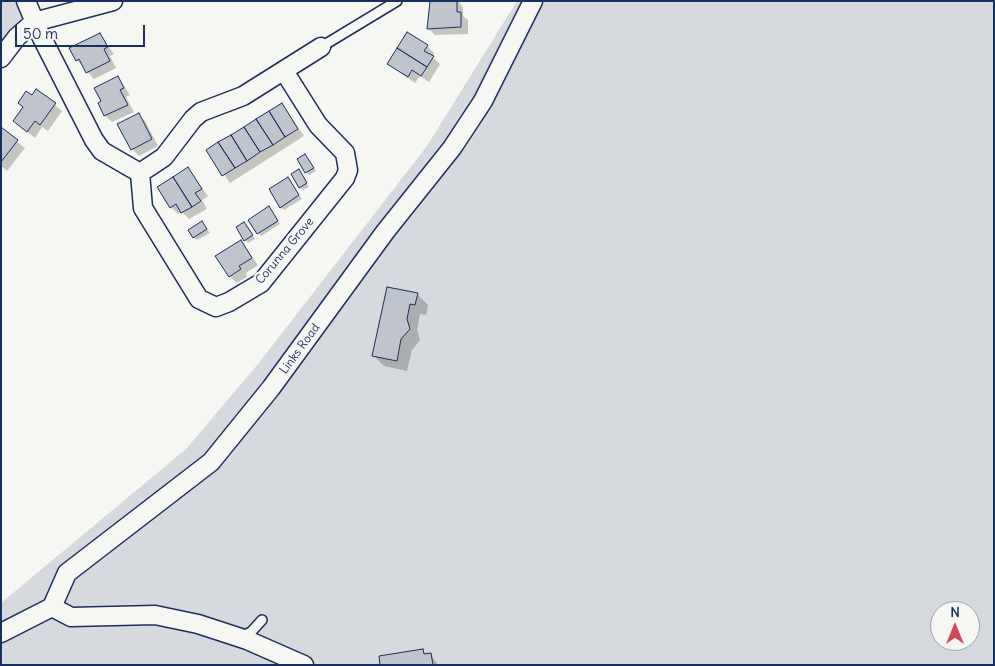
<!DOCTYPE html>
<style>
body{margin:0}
#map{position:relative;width:995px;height:666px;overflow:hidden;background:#f6f6f2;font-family:Delius,sans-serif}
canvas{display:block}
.frame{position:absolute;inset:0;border:2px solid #1b2f5e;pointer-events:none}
.north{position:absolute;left:930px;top:601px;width:50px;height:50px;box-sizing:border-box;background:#f6f6f2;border:1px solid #9ea6b7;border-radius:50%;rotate:0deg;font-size:14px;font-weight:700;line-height:20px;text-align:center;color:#1b2f5e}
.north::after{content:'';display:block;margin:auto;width:18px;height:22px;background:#d1495b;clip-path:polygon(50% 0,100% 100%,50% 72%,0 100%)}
.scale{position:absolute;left:15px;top:25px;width:130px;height:22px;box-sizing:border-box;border:2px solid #1b2f5e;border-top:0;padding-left:6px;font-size:15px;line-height:18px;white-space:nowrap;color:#1b2f5e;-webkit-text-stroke:4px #f6f6f2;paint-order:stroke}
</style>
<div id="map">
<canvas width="995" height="666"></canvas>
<div class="frame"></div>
<div class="north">N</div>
<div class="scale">50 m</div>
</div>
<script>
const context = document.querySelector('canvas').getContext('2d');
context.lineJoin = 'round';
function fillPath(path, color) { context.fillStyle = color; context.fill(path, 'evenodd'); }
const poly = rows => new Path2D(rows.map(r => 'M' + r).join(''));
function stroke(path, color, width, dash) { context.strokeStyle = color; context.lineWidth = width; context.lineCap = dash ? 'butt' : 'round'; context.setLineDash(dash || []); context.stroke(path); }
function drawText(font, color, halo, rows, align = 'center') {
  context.font = font + ' Delius,sans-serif'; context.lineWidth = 5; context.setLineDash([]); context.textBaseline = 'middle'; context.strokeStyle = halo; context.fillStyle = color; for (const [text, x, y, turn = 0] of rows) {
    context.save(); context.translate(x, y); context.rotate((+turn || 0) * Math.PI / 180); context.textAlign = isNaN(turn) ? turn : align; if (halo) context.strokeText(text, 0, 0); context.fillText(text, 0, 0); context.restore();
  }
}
fillPath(poly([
 [1,1,20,1,26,14,1,47],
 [517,1,994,1,994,665,1,665,1,603,186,449,258,364,427,146],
 [940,611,970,611,970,641,940,641]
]), '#d6d9dd');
fillPath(poly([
 [431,1,458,1,463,7,463,16,468,20,468,34,435,35,428,28],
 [100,35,114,54,110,56,116,68,94,79,77,60,71,48],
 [427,46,434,53,432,57,440,64,429,82,420,76,415,83,388,64],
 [118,77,130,95,126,97,134,112,112,122,105,115,99,103],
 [37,90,62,111,48,131,42,127,35,138,14,121],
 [282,104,304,136,230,183,208,151],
 [138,114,145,121,158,146,139,156,132,149],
 [1,129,25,148,7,171,1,166],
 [305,156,316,171,309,175,306,172],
 [188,169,208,196,202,200,207,209,189,219,182,212,178,214,171,207],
 [301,174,309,187,303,190,300,187],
 [288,179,302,199,284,210,281,207],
 [269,208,280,224,261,236,258,233],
 [202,223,210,233,197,240,194,237],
 [247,227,255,239,248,243,245,240],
 [241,241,258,265,246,273,247,277,236,283,230,276],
 [388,288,418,295,428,305,426,315,420,314,417,330,420,340,412,350,407,371,384,366,373,355],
 [423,651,427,655,431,655,438,665,381,665]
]), '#0003');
const building = poly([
 [430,1,457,1,457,12,461,12,461,27,427,29,430,1],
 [407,32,428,45,424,51,434,56,427,67,397,48,407,32],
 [100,33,108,47,104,49,110,61,86,73,79,59,76,61,69,48,100,33],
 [397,48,427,67,421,76,412,70,408,77,387,64,397,48],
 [118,76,124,88,120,90,128,105,104,116,98,103,101,101,94,88,118,76],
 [36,89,56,103,40,125,35,121,27,132,13,121,23,107,18,103,26,91,32,95,36,89],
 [282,103,298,129,285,137,269,111,282,103],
 [269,111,285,137,273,145,256,119,269,111],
 [139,113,152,139,131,150,117,124,139,113],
 [256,119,273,145,260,152,244,127,256,119],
 [1,127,18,140,1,162,1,127],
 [244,127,260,152,247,161,231,135,244,127],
 [231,135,247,161,235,168,218,142,231,135],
 [218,142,235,168,222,176,206,150,218,142],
 [305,154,314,168,305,173,297,159,305,154],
 [188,167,202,189,195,193,201,201,192,207,173,177,188,167],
 [299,169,307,183,299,188,291,174,299,169],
 [173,177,192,207,181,213,176,204,170,208,157,187,173,177],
 [288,177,299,195,280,208,269,189,288,177],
 [269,206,278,221,257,234,248,220,269,206],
 [202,221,207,229,193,238,188,230,202,221],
 [244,222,253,235,244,241,236,227,244,222],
 [241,240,252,258,239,266,241,269,229,277,215,256,241,240],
 [387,287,418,293,415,305,410,304,407,319,410,329,401,339,397,361,372,356,387,287],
 [423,649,424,654,431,653,433,665,380,665,379,656,423,649]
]);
fillPath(building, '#c0c4cd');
stroke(building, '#1b2f5e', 1);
const service = poly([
 [321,47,397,1],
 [242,636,251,632,262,620]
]);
const minor = poly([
 [26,1,39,32,94,140,102,151,140,173,164,157,193,119,201,112,243,96,321,47],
 [1,58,17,37,34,22,113,1],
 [140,173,143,208,199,299,216,307,229,302,261,283,345,178,348,170,345,153,318,125,284,71],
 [52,607,71,617,155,615,198,624,247,640,304,665],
 [1,633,52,607,67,573,211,462,271,388,385,232,452,148,483,101,533,1]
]);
stroke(service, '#1b2f5e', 12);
stroke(minor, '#1b2f5e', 21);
stroke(service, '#f6f6f2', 9);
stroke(minor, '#f6f6f2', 18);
drawText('12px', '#1b2f5e', '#f6f6f2', [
 ["Corunna Grove",285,251,-50],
 ["Links Road",300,349,-54]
]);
</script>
